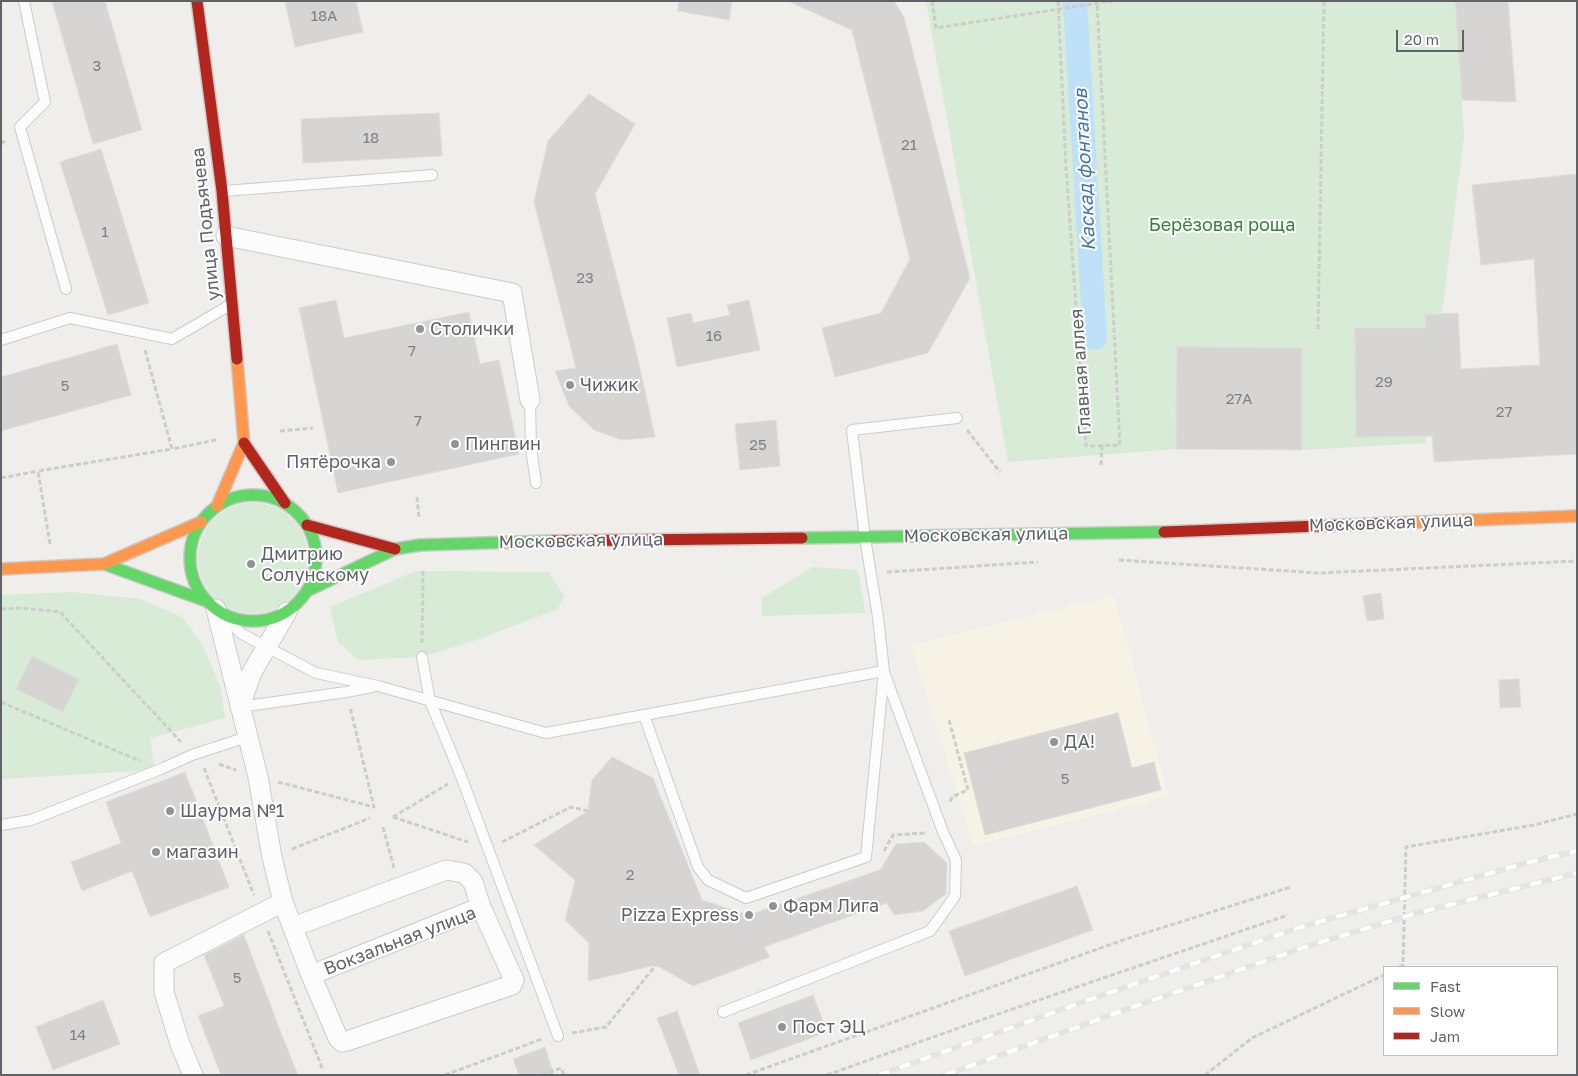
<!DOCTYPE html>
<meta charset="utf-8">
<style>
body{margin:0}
#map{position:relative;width:1578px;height:1076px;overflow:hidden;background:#efeeea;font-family:"Golos Text",sans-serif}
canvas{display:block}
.frame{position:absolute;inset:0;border:2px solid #5f6368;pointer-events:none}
.legend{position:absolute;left:1383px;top:966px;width:175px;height:90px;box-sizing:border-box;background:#fff;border:1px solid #bfc1c3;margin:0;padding:6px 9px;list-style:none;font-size:15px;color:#5f6368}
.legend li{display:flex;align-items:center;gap:10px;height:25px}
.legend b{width:25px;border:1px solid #bfc1c3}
.scale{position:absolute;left:1396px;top:30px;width:68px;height:22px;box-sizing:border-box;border:2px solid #5f6368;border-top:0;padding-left:6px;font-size:15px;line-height:18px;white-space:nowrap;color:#5f6368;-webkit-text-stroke:4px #fff;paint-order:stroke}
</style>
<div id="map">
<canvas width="1578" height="1076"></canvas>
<div class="frame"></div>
<ul class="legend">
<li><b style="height:6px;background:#63d668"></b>Fast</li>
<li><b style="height:6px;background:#ff974d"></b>Slow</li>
<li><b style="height:6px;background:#b3261e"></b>Jam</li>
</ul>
<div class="scale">20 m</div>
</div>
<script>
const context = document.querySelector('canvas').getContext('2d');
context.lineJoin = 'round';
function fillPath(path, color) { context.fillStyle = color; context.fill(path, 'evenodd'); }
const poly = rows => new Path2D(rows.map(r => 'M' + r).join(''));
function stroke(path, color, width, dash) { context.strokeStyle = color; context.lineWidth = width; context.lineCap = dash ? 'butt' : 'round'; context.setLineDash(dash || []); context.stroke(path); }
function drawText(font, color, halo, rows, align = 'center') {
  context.font = font + ' "Golos Text",sans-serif'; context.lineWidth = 4; context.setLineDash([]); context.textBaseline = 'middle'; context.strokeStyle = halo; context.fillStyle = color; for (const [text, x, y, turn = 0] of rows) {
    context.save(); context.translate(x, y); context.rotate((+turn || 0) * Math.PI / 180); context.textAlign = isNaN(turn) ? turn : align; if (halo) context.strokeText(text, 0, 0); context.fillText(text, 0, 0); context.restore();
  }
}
fillPath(poly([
 [1114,596,1168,796,974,846,911,645]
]), '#f7f3e4');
fillPath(poly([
 [926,1,1455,1,1464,136,1426,443,1302,450,1176,449,1008,462],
 '198 558a55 55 0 1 1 110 0a55 55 0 1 1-110 0Z',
 [813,567,858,570,865,613,762,616,762,598],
 [416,571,549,572,564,596,558,609,479,639,422,657,359,660,338,642,330,607],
 [72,592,140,599,182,617,201,642,220,685,225,718,150,738,155,770,1,779,1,595]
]), '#d8ebd6');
stroke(poly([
 [1075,1,1095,338]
]), '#bfe0f9', 24);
const building = poly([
 [52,1,105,1,142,130,93,144,52,1],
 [285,1,356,1,363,32,295,47,285,1],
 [679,1,732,1,729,20,678,11,679,1],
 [788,1,894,1,904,17,970,278,928,353,835,377,822,328,881,313,910,259,852,30,788,1],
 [1455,1,1508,1,1516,102,1462,100,1455,1],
 [589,94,635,124,595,194,637,355,655,437,622,440,594,430,569,406,555,371,576,368,534,202,548,141,589,94],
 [439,113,442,156,303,163,301,119,439,113],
 [101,149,149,303,108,315,60,162,101,149],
 [1577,174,1577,454,1434,462,1432,436,1356,437,1355,328,1426,328,1425,315,1458,313,1461,369,1540,365,1534,259,1481,265,1472,185,1577,174],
 [336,300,344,338,469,312,480,364,499,360,519,454,338,493,299,308,336,300],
 [749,300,760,350,677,367,667,318,691,313,693,323,730,315,727,305,749,300],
 [117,344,131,395,1,431,1,377,117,344],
 [1177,347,1302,348,1302,450,1176,449,1177,347],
 [776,420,780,466,740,470,735,424,776,420],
 [1381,593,1384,619,1367,621,1363,596,1381,593],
 [32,656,79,679,63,712,16,689,32,656],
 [1519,679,1521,707,1500,708,1499,680,1519,679],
 [1118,713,1132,768,1154,762,1161,790,985,835,964,753,1118,713],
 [612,757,653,778,702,900,749,915,880,870,896,844,924,842,947,863,946,894,923,911,894,915,887,903,764,947,770,957,693,986,656,965,588,981,589,943,565,920,575,880,534,845,588,811,592,780,612,757],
 [185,772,229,887,150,917,132,871,82,891,71,862,121,843,106,802,185,772],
 [1077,886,1093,930,965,976,949,931,1077,886],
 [244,935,281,1033,298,1075,221,1075,198,1016,224,1006,204,955,244,935],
 [813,995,827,1032,751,1060,738,1023,813,995],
 [103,1000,120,1044,53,1070,36,1027,103,1000],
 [677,1011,700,1075,679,1075,657,1018,677,1011],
 [545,1047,554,1075,519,1075,513,1059,545,1047]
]);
fillPath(building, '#d6d5d3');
stroke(building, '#deddd9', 1);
const lane = poly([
 [24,1,45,102,20,127,66,289],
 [224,191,432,175],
 [1,340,70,318,172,339,230,305],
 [530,400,531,448,536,483],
 [219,613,242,634,316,673,378,686,546,733,884,671],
 [422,657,430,701,461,776,558,1036],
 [240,707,346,692,372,687],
 [644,715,698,867,708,880,746,898,866,857,884,671,878,617,865,538,852,430,957,418],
 [1,825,31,820,161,769,192,755,247,737],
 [723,1012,930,931,955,896,956,860,943,832,885,675]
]);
const street = poly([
 [226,236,512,293,530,400],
 [216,609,258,777,272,857,283,902,311,975,338,1038,342,1042,347,1041,512,985,514,980,481,907,311,975],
 [240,707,251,674,287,612],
 [293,927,446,870,464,873,473,882,481,907],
 [193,1075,180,1044,164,992,164,963,283,902]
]);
const fast = poly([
 '190 558a63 63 0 1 1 126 0a63 63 0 1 1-126 0Z',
 [802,538,1164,532],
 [104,564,206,601],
 [307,591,395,549,420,545,550,541]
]);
const slow = poly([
 [217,506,244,443,237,359],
 [1397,523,1577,516],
 [1,569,104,564,201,522]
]);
const jam = poly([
 [197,1,222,191,237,359],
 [244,443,285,503],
 [307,525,395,549],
 [1164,532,1397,523],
 [550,541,802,538]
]);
stroke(lane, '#cbcccc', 12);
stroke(street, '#cbcccc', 21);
stroke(fast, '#cacacb', 14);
stroke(slow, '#cacacb', 14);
stroke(jam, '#cacacb', 14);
stroke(poly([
 [932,1,936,28,1112,1],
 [1058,1,1066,167,1086,446,1120,445,1097,1],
 [1,144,6,140],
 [1318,329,1324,1],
 [145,350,172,449,216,440],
 [967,430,1000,472],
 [280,431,313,428],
 [1101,465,1102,445],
 [1,478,38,471],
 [417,497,419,518],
 [50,544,38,471,172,449],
 [1119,560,1319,573,1577,561],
 [260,562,280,558],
 [887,572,1038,562],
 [1,609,21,608,60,612,181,742],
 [422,643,423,571],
 [1,702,140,761],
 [949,720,968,790,952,797,950,803],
 [219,764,236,770],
 [204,768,254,895],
 [278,782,374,807,350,707],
 [393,817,468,842],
 [393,817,448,784],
 [383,827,394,868],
 [502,842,571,807,588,811],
 [292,849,370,818],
 [884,851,893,835,926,833],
 [268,931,323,1070],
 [1399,967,1403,965,1406,847,1534,825,1577,814],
 [572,1033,606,1027,656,965],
 [445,1075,542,1039],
 [542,1075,561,1068,564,1075],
 [746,1075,1123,940,1291,887],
 [827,1075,995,1015,1288,915],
 [1205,1075,1252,1038,1384,975]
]), '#cacfcc', 3, [5, 2.5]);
stroke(lane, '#fdfcfc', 10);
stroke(street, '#fdfcfc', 19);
stroke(fast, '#63d668', 11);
stroke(slow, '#ff974d', 11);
stroke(jam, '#b3261e', 11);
const rail = poly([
 [879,1075,1108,993,1301,927,1526,863,1577,851],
 [945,1075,1116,1013,1308,946,1417,913,1577,873]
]);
stroke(rail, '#e4e4e4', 5.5);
stroke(rail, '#fff', 4, [11]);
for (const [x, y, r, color] of [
 [420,329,5,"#919496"],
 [570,385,5,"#919496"],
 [455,444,5,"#919496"],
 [391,462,5,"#919496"],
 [251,564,5,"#919496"],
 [1054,742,5,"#919496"],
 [170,811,5,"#919496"],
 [156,852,5,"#919496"],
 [773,906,5,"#919496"],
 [749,915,5,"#919496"],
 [782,1027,5,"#919496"]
]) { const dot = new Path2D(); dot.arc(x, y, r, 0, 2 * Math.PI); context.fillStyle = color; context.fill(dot); stroke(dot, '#fff', 2); }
drawText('15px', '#7e8184', null, [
 ["18А",324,16],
 ["3",97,66],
 ["18",371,138],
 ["21",909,145],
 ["1",105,232],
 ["23",585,278],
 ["16",714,336],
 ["7",412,351],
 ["29",1384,382],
 ["5",65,386],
 ["27А",1239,399],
 ["27",1504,412],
 ["7",418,421],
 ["25",758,445],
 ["5",1065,779],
 ["2",630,875],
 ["5",237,978],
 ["14",78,1035]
]);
drawText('18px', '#5f6368', '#fff', [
 ["улица Подъячева",206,224,-96],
 ["Главная аллея",1081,372,-94],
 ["Московская улица",1391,523,-2],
 ["Московская улица",986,535,-1],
 ["Московская улица",581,541,-1],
 ["Вокзальная улица",400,941,-21]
]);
drawText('18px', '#348238', '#fff', [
 ["Берёзовая роща",1222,225]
]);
drawText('18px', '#5f6368', '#fff', [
 ["Столички",430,329],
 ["Чижик",580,385],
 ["Пингвин",465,444],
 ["Пятёрочка",381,462,"right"],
 ["Дмитрию",261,554],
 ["Солунскому",261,575],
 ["ДА!",1064,742],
 ["Шаурма №1",180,811],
 ["магазин",166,852],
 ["Фарм Лига",783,906],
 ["Pizza Express",739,915,"right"],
 ["Пост ЭЦ",792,1027]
], 'left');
drawText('italic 19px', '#4174aa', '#fff', [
 ["Каскад фонтанов",1085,170,-93]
]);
</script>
